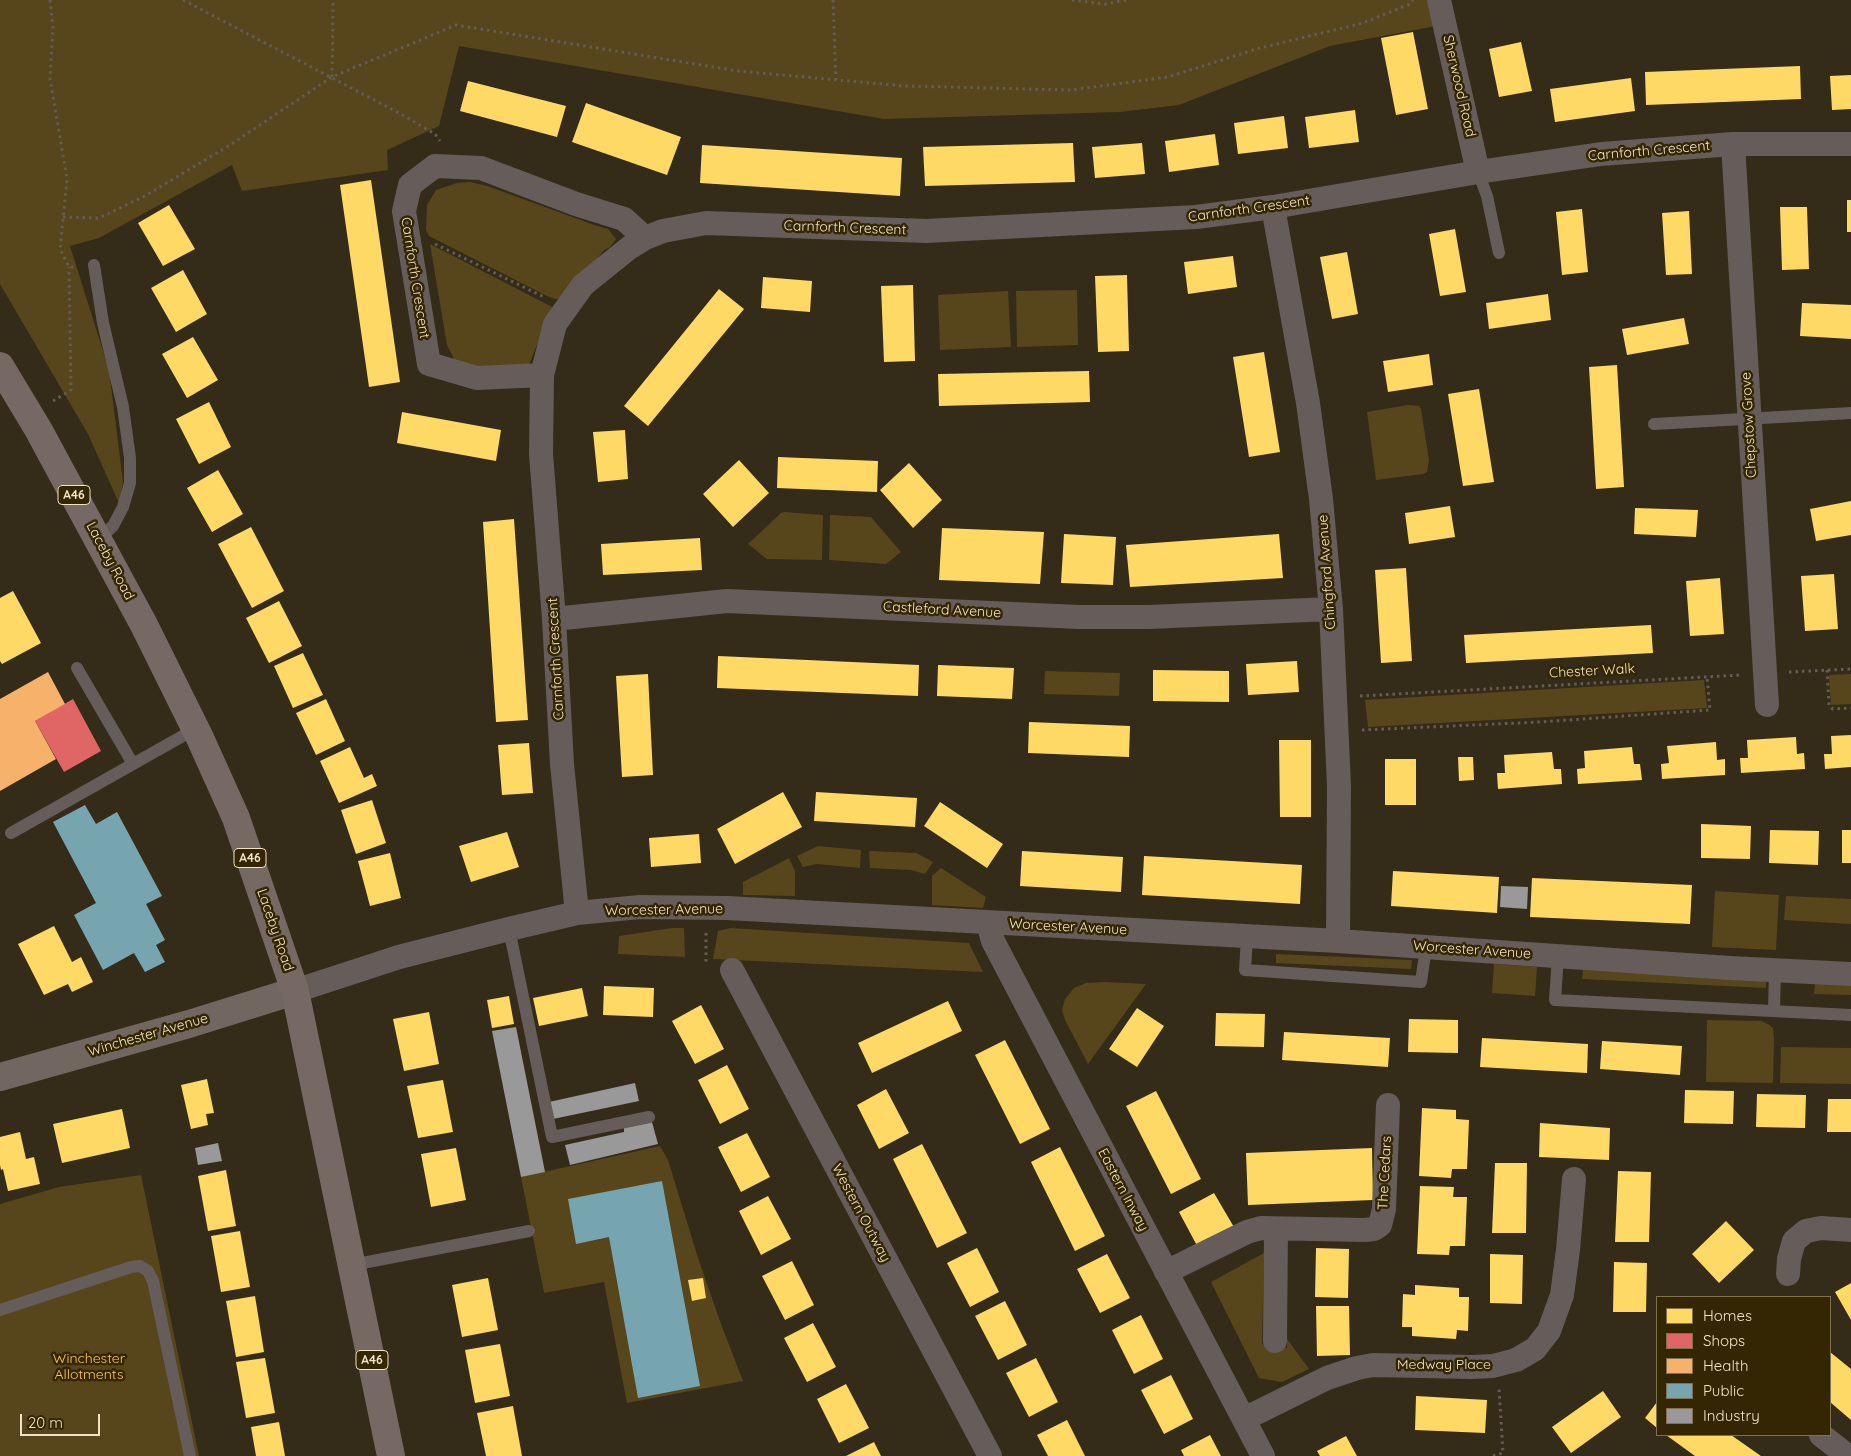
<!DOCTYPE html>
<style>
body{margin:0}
#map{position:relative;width:1851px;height:1456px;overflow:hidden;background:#342c19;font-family:Quicksand,sans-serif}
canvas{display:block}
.legend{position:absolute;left:1656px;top:1296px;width:175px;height:140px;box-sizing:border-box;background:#342603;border:1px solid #807250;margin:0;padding:6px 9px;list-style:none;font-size:15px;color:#f1e3c3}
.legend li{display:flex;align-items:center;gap:10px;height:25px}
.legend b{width:25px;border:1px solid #807250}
.scale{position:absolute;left:20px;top:1414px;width:80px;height:22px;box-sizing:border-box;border:2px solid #f1e3c3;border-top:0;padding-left:6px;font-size:15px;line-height:18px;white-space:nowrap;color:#f1e3c3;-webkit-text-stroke:4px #342603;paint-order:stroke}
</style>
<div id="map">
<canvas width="1851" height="1456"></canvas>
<ul class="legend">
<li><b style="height:14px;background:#ffd966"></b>Homes</li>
<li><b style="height:14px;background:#e06666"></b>Shops</li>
<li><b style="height:14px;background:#f6b26b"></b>Health</li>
<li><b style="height:14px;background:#76a5af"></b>Public</li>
<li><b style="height:14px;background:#999"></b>Industry</li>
</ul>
<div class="scale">20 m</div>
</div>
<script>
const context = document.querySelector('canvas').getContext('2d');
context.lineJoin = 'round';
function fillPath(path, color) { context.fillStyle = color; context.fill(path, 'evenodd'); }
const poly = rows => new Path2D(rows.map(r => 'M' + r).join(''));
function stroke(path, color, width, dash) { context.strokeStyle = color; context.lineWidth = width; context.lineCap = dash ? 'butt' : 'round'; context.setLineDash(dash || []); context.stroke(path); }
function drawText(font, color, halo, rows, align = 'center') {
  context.font = font + ' Quicksand,sans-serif'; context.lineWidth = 5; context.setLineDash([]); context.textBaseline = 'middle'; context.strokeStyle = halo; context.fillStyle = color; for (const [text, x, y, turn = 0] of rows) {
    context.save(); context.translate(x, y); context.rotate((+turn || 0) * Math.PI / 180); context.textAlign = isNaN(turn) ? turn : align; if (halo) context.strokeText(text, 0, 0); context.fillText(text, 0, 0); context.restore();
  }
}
fillPath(poly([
 [0,0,1429,0,1436,26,1330,46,1179,105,1120,112,884,119,459,46,439,126,387,150,388,170,242,191,232,165,99,238,70,246,109,370,123,482,119,503,88,434,0,284],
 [470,182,487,186,597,226,608,229,616,239,610,247,604,250,566,298,555,299,547,296,429,236,426,230,427,205,436,190,457,183],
 [430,244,558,310,536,347,529,365,494,371,454,359,447,345],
 [1077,290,1078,345,1017,347,1016,291],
 [1008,291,1011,347,940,350,938,295],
 [1408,405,1419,406,1421,409,1429,460,1427,472,1423,474,1376,480,1367,412],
 [784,512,823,515,822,560,767,559,748,544,781,513],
 [830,515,871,517,901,552,886,564,829,560],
 [1045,671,1120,673,1119,696,1044,694],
 [1851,674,1851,704,1831,705,1829,675],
 [1704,680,1707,708,1368,727,1365,700],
 [818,846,861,850,860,868,817,864,803,867,797,856],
 [869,851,916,853,933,862,925,874,911,870,870,868],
 [789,858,795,871,795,896,743,895,743,882],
 [941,868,986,897,983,908,932,905,932,876],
 [1715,891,1779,895,1776,950,1712,947],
 [1786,896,1851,899,1851,924,1784,920],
 [672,928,684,928,685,957,618,954,619,936],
 [730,928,969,943,983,972,713,959,718,931],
 [1276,954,1412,960,1411,969,1276,963],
 [1494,964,1537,967,1535,996,1492,993],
 [1583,970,1766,979,1766,988,1582,979],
 [1105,982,1146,984,1088,1064,1065,1020,1062,1010,1065,999,1074,988,1086,983],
 [1815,983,1851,985,1851,995,1814,994],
 [1707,1020,1761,1021,1768,1024,1773,1028,1774,1039,1773,1083,1706,1082],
 [1781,1047,1851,1048,1851,1084,1780,1083],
 [660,1146,668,1160,698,1258,721,1324,743,1381,627,1403,604,1282,544,1293,521,1177],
 [141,1175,199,1456,0,1456,0,1204,59,1187],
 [1264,1253,1262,1344,1287,1348,1287,1339,1309,1369,1282,1382,1259,1378,1211,1282]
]), '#57451b');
fillPath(poly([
 [1413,32,1428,109,1396,115,1381,38],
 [1521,42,1532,91,1499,97,1489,49],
 [1800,66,1801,99,1646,105,1645,72],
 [1851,75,1851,109,1832,110,1830,76],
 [1631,78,1635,111,1555,122,1550,89],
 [468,81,566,106,557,137,460,111],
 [586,103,681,137,667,175,572,142],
 [1355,110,1359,142,1309,148,1305,117],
 [1284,116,1288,148,1238,154,1234,123],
 [1215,134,1219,165,1169,172,1165,141],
 [1073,143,1075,182,925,186,923,147],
 [1142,143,1145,174,1095,178,1092,147],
 [702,145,902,158,900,196,700,183],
 [371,180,400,382,369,387,340,185],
 [1847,200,1851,200,1851,232,1847,232],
 [169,205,195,249,163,266,138,223],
 [1780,207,1807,207,1809,269,1782,270],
 [1582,209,1588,272,1562,275,1556,212],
 [1689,211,1692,274,1666,275,1662,213],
 [1455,229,1466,292,1440,296,1429,234],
 [1347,252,1358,314,1332,319,1320,257],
 [1233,256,1237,287,1188,294,1184,262],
 [183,270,207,314,176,332,151,288],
 [1127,275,1129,351,1098,352,1095,276],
 [763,277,812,281,810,312,761,308],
 [913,285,915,361,884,362,881,286],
 [719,289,744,309,648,426,624,406],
 [1548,294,1551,320,1489,329,1486,303],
 [1802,303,1851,305,1851,339,1800,336],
 [1684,318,1689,344,1627,355,1622,329],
 [193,337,218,380,187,398,162,354],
 [1264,352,1280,452,1249,457,1233,357],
 [1429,354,1433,385,1388,392,1383,361],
 [1617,365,1624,487,1596,489,1589,367],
 [1089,371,1090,402,939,406,938,374],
 [1479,389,1494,482,1463,486,1448,394],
 [209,402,231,447,199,464,176,419],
 [402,412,501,430,496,461,397,443],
 [625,430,628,479,598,482,593,432],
 [778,457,878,461,877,492,777,488],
 [739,460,769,493,733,527,703,494],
 [909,463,942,500,913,528,880,490],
 [218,470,243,514,212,532,187,488],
 [1851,501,1851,535,1816,541,1810,509],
 [1450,506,1455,537,1409,544,1405,513],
 [1635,508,1698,510,1696,537,1634,534],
 [514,519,528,720,496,722,483,522],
 [251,527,284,591,252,608,218,544],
 [942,528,1044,532,1040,584,939,580],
 [1064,534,1116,537,1113,585,1061,583],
 [1279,534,1283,578,1130,587,1126,545],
 [700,538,702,570,603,575,601,544],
 [1406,568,1412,661,1381,663,1375,570],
 [1834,574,1838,629,1805,631,1801,576],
 [1720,578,1724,634,1690,636,1686,581],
 [13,591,41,643,2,664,0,661,0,598],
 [279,601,302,646,269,663,246,618],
 [1651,625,1653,653,1466,663,1464,635],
 [303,653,323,695,293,708,274,666],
 [718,656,919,665,918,696,717,688],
 [1297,661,1299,692,1248,695,1246,664],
 [938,665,1014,668,1012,699,937,696],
 [1153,670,1229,671,1229,702,1153,701],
 [648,674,653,775,622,777,616,676],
 [326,699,345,741,316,755,296,713],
 [1029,722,1130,726,1129,757,1028,753],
 [1851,735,1851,767,1825,769,1824,754,1832,754,1831,736],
 [1796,737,1797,754,1804,753,1805,769,1741,773,1740,758,1748,758,1747,740],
 [1279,740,1311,740,1311,817,1280,817],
 [1716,742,1717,760,1725,759,1725,775,1662,779,1661,764,1669,763,1667,746],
 [529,743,533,793,502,795,498,745],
 [350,747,364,778,372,774,377,786,339,803,320,761],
 [1632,747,1634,764,1640,764,1642,780,1578,784,1577,769,1585,768,1584,751],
 [1552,752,1554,769,1561,769,1562,784,1498,789,1497,773,1505,773,1504,755],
 [1458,757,1473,757,1474,780,1459,781],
 [1385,759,1416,759,1416,805,1385,805],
 [783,792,802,827,735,864,717,829],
 [816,792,917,798,915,827,814,821],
 [372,800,386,843,356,854,341,810],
 [940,802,1003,844,987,868,924,826],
 [1701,824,1751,826,1750,859,1701,858],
 [1770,830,1819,831,1818,865,1769,863],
 [1842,830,1851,830,1851,863,1842,863],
 [507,832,519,867,471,882,459,846],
 [699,834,701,863,651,867,649,838],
 [1022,851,1123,857,1121,892,1020,886],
 [390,853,401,898,370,906,358,861],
 [1144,856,1302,865,1300,904,1142,895],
 [1393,871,1499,877,1497,913,1391,906],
 [1532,878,1692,885,1690,924,1530,917],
 [54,926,72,962,81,957,93,982,72,992,68,984,44,995,18,944],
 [604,986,654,988,653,1017,603,1015],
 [582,988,588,1016,539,1026,533,998],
 [509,996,514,1024,492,1028,487,1000],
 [948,1001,962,1031,872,1073,858,1043],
 [701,1005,724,1049,695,1064,672,1021],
 [1137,1008,1164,1026,1137,1067,1109,1049],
 [429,1012,439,1064,404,1071,393,1019],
 [1216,1013,1265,1014,1264,1047,1215,1046],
 [1409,1019,1458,1020,1458,1053,1408,1052],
 [1284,1032,1390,1038,1388,1067,1282,1060],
 [1482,1038,1588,1044,1587,1073,1480,1067],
 [1005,1040,1050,1129,1020,1144,975,1055],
 [1602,1041,1682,1046,1680,1075,1600,1069],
 [727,1065,749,1109,720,1124,698,1080],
 [207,1079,214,1113,206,1114,208,1125,191,1129,181,1085],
 [443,1080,453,1132,418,1138,407,1086],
 [886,1089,909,1133,879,1149,857,1105],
 [1685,1090,1734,1091,1733,1124,1684,1123],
 [1156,1091,1201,1179,1171,1194,1126,1106],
 [1757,1094,1806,1095,1805,1128,1756,1127],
 [1828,1099,1851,1099,1851,1132,1827,1132],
 [1422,1108,1456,1110,1456,1119,1469,1120,1467,1169,1452,1169,1451,1178,1419,1176],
 [122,1109,130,1148,62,1163,53,1124],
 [1540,1123,1610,1128,1609,1160,1539,1157],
 [20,1132,26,1159,34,1157,40,1184,8,1191,3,1169,1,1170,0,1165,0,1137],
 [747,1133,770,1177,741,1192,718,1147],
 [922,1144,967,1233,937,1248,893,1159],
 [1060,1147,1105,1236,1075,1251,1031,1162],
 [456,1148,466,1200,431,1207,421,1154],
 [1372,1148,1373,1200,1248,1205,1246,1153],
 [1495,1163,1527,1163,1526,1233,1492,1233],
 [226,1170,236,1226,208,1231,198,1176],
 [1618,1171,1651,1172,1649,1242,1615,1242],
 [1420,1186,1454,1187,1453,1197,1467,1197,1465,1246,1450,1246,1449,1255,1417,1254],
 [1214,1193,1238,1234,1202,1255,1179,1212],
 [768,1196,791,1239,761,1255,739,1211],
 [1726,1221,1754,1250,1719,1283,1692,1254],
 [240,1231,250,1287,221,1292,211,1236],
 [977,1248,999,1292,970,1307,947,1263],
 [1316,1248,1349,1249,1348,1298,1315,1297],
 [1107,1254,1130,1298,1100,1313,1077,1269],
 [1490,1254,1523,1255,1522,1304,1490,1303],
 [792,1261,814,1305,785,1320,762,1276],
 [1614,1262,1647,1263,1646,1312,1613,1312],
 [488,1278,498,1330,462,1337,452,1285],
 [703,1278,706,1298,692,1301,688,1280],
 [1851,1283,1851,1320,1835,1292],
 [1415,1285,1459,1288,1459,1297,1469,1297,1468,1331,1457,1330,1456,1339,1412,1336,1412,1327,1402,1327,1403,1294,1415,1295],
 [255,1296,264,1352,236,1357,226,1301],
 [1005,1301,1027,1345,998,1360,975,1316],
 [1316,1306,1349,1306,1350,1355,1317,1356],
 [1141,1315,1163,1359,1134,1374,1112,1330],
 [813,1323,836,1367,807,1382,784,1338],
 [500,1344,510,1396,475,1403,465,1350],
 [1830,1352,1851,1369,1851,1420,1830,1402],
 [265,1358,275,1413,246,1418,236,1362],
 [1036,1358,1058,1402,1029,1417,1006,1373],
 [1171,1375,1193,1419,1164,1434,1141,1390],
 [846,1384,869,1428,839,1443,817,1399],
 [1603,1391,1621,1417,1571,1453,1552,1427],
 [1416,1396,1487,1400,1485,1433,1415,1430],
 [1657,1402,1657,1428,1645,1418],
 [513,1406,522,1456,486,1456,477,1413],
 [1067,1420,1085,1456,1048,1456,1037,1435],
 [279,1422,285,1456,256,1456,251,1427],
 [1210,1435,1221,1456,1184,1456,1181,1450],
 [1666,1435,1731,1435,1761,1456,1695,1456],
 [1346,1436,1357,1456,1320,1456,1317,1451],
 [874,1442,881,1456,846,1456]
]), '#ffd966');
fillPath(poly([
 [73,699,101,751,64,772,35,721]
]), '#e06666');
fillPath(poly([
 [48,672,65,704,35,721,56,759,0,791,0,699]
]), '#f6b26b');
fillPath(poly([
 [85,805,96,824,117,812,162,896,146,904,165,940,156,945,165,962,145,972,134,953,103,970,74,915,96,903,53,822],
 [662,1181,700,1386,638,1398,609,1237,576,1244,568,1199]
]), '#76a5af');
fillPath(poly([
 [1501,886,1528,887,1527,909,1500,907],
 [516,1027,545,1172,521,1177,492,1031],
 [635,1083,639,1101,553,1119,549,1102],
 [652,1122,658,1144,570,1165,565,1145,624,1132,624,1128],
 [218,1143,222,1161,198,1165,195,1148]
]), '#999');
stroke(poly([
 [50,0,53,28,50,79,67,179,60,249,69,267,74,267],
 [183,0,399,113,435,134,440,141],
 [833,0,836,80],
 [1072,0,1105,4,1127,0],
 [332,77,333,0],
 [63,217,99,218,143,197,230,145,332,77,456,25,738,71,905,86,1071,90,1168,77,1260,48,1363,23,1410,4,1413,0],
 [435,244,544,297],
 [53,401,71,390,69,267],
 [1827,670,1829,706,1833,709,1851,708],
 [1789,672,1851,669],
 [1360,696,1741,675],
 [1362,730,1540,722,1710,710,1707,676],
 [706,933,706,963,708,963],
 [1493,1456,1503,1453,1499,1389]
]), '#645c55', 3, [2.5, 4]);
stroke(poly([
 [1478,172,1487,196,1499,253],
 [94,265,103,323,123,407,130,458,130,483,123,507,113,526,98,540],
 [1654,424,1851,413],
 [77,668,133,764],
 [11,833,195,729],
 [509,929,552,1137,649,1117],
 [1247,937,1245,970,1421,982,1426,947],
 [1558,956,1555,1000,1851,1015],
 [1774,1011,1775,970],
 [352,1265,529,1231],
 [0,1310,131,1267,140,1266,148,1271,153,1281,190,1456]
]), '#665c59', 12);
stroke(poly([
 [1439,0,1478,172],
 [1733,144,1767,705],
 [1273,207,1308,403,1321,499,1331,609,1339,786,1338,941],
 [542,375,477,378,429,364,404,211,410,185,435,166,481,168,576,204,624,219,645,238],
 [554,619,727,601,1079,617,1149,617,1331,609],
 [577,913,562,764,554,619,541,454,542,375,555,324,583,285,629,248,645,238,663,231,706,223,926,231,1196,217,1273,207,1478,172,1601,154,1733,144,1851,144],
 [988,923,993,941,1263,1456],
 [732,970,990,1456],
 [295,991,399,957,509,929,577,913,640,907,727,908,1338,941,1730,968,1851,974],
 [1166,1272,1247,1232,1261,1228,1365,1230,1374,1229,1380,1225,1384,1209,1388,1105],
 [1788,1274,1789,1259,1794,1241,1806,1231,1821,1228,1851,1230],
 [1275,1341,1276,1229],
 [1244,1419,1327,1378,1357,1368,1373,1365,1471,1367,1493,1366,1516,1360,1535,1349,1549,1331,1562,1295,1568,1250,1574,1179],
 [1821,1435,1848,1456]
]), '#665c59', 24);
stroke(poly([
 [0,1077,189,1024,295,991]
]), '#726661', 28);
stroke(poly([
 [0,366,38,429,144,625,200,738,236,818,295,991,391,1456]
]), '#766862', 28);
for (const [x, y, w] of [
 [74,495,32],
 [250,858,32],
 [372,1360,32]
]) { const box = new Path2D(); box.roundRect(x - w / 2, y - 9.5, w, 19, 4); context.fillStyle = '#342603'; context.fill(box); stroke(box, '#f1e3c3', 1); }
drawText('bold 12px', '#f1e3c3', null, [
 ["A46",74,495],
 ["A46",250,858],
 ["A46",372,1360]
]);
drawText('14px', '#f1e3c3', '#342603', [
 ["Sherwood Road",1459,86,77],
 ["Carnforth Crescent",1649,151,-5],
 ["Carnforth Crescent",1249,209,-8],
 ["Carnforth Crescent",845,228,2],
 ["Carnforth Crescent",415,278,81],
 ["Chepstow Grove",1749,425,-93],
 ["Laceby Road",110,561,62],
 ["Chingford Avenue",1327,572,-94],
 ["Castleford Avenue",942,610,3],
 ["Carnforth Crescent",556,659,-93],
 ["Chester Walk",1592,671,-3],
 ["Worcester Avenue",664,910,-1],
 ["Worcester Avenue",1068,927,3],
 ["Laceby Road",275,930,71],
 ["Worcester Avenue",1472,950,4],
 ["Winchester Avenue",148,1035,-16],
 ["The Cedars",1385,1173,-87],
 ["Eastern Inway",1123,1190,62],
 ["Western Outway",861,1213,62],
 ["Medway Place",1444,1365]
]);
drawText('14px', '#faca54', '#342603', [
 ["Winchester",89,1359],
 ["Allotments",89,1375]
]);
</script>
